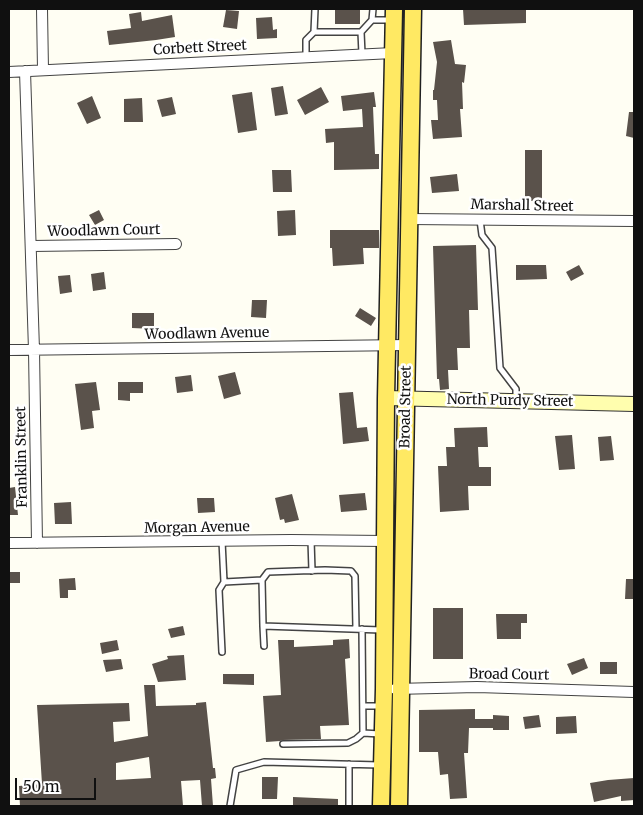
<!DOCTYPE html>
<style>
body{margin:0}
#map{position:relative;width:643px;height:815px;overflow:hidden;background:#fffef3;font-family:Merriweather,serif}
canvas{display:block}
.frame{position:absolute;inset:0;border:10px solid #101010;pointer-events:none}
.scale{position:absolute;left:15px;top:778px;width:81px;height:22px;box-sizing:border-box;border:2px solid #101010;border-top:0;padding-left:6px;font-size:15px;line-height:18px;white-space:nowrap;color:#101010;-webkit-text-stroke:4px #fff;paint-order:stroke}
</style>
<div id="map">
<canvas width="643" height="815"></canvas>
<div class="frame"></div>
<div class="scale">50 m</div>
</div>
<script>
const context = document.querySelector('canvas').getContext('2d');
context.lineJoin = 'round';
function fillPath(path, color) { context.fillStyle = color; context.fill(path, 'evenodd'); }
const poly = rows => new Path2D(rows.map(r => 'M' + r).join(''));
function stroke(path, color, width, dash) { context.strokeStyle = color; context.lineWidth = width; context.lineCap = dash ? 'butt' : 'round'; context.setLineDash(dash || []); context.stroke(path); }
function drawText(font, color, halo, rows, align = 'center') {
  context.font = font + ' Merriweather,serif'; context.lineWidth = 5; context.setLineDash([]); context.textBaseline = 'middle'; context.strokeStyle = halo; context.fillStyle = color; for (const [text, x, y, turn = 0] of rows) {
    context.save(); context.translate(x, y); context.rotate((+turn || 0) * Math.PI / 180); context.textAlign = isNaN(turn) ? turn : align; if (halo) context.strokeText(text, 0, 0); context.fillText(text, 0, 0); context.restore();
  }
}
fillPath(poly([
 [335,9,360,9,360,24,335,24],
 [463,9,526,9,526,23,464,25],
 [226,10,239,11,237,29,223,27],
 [141,12,142,21,172,15,175,37,156,40,109,45,107,31,131,28,129,14],
 [272,17,273,30,277,29,277,38,257,39,256,18],
 [451,40,455,64,466,65,464,83,462,82,463,109,460,109,462,137,433,139,431,120,438,120,437,100,433,100,433,90,434,90,437,62,433,42],
 [283,86,288,114,275,116,271,88],
 [321,87,329,102,305,115,297,100],
 [252,92,257,130,238,133,232,95],
 [374,92,376,107,373,107,375,154,379,154,379,169,334,170,334,142,326,143,325,129,363,127,362,109,343,111,341,96],
 [92,96,101,118,87,124,77,103],
 [172,97,176,114,162,117,157,100],
 [142,98,143,122,124,122,124,99],
 [629,112,634,112,634,138,626,136],
 [525,150,542,150,542,201,525,201],
 [272,170,291,170,292,192,273,192],
 [457,174,459,191,432,193,430,177],
 [99,210,104,220,95,225,89,215],
 [295,210,296,235,278,236,277,211],
 [330,230,379,230,379,248,363,248,364,264,333,266,332,248,330,248],
 [476,245,478,310,469,310,470,348,457,348,458,370,448,370,449,389,440,390,439,379,437,379,433,246],
 [516,265,546,265,547,279,516,280],
 [579,265,584,274,571,281,566,272],
 [104,272,106,289,93,291,91,274],
 [70,275,72,292,60,294,58,276],
 [252,300,267,300,266,318,251,317],
 [360,308,376,318,371,326,355,316],
 [132,313,154,313,154,329,132,328],
 [235,372,241,394,224,399,218,376],
 [191,375,193,391,177,393,175,377],
 [96,382,100,410,92,411,94,428,81,430,75,384],
 [118,382,143,382,143,393,130,393,130,401,118,400],
 [353,392,357,428,367,427,369,441,343,444,339,393],
 [487,427,488,447,478,447,479,467,491,467,491,486,468,486,469,510,440,512,438,466,447,466,446,447,455,447,454,428],
 [572,435,575,469,559,470,555,436],
 [611,436,614,460,600,461,598,437],
 [15,487,18,515,9,515,9,488],
 [365,493,367,510,341,512,339,495],
 [292,494,299,520,285,523,284,519,280,520,275,498],
 [197,498,214,498,215,512,198,513],
 [71,502,72,524,55,524,54,503],
 [9,572,20,572,20,583,9,583],
 [75,578,76,590,68,590,68,598,60,598,59,579],
 [626,579,634,579,634,599,625,599],
 [433,608,463,608,463,659,433,659],
 [496,614,527,614,527,623,521,623,521,639,497,639],
 [183,626,185,635,171,638,168,629],
 [349,639,350,658,345,659,349,725,320,726,321,739,283,740,280,741,266,742,263,696,281,695,278,640,294,640,294,647,333,645,333,640],
 [117,640,119,650,102,654,100,643],
 [184,655,186,680,158,682,152,664,168,659,167,656],
 [584,658,588,668,572,675,567,664],
 [121,659,123,669,106,672,103,660],
 [600,662,617,662,617,674,600,674],
 [223,674,254,674,254,685,223,684],
 [144,685,155,685,156,706,196,705,196,703,206,702,213,768,215,768,216,778,211,779,213,806,202,806,200,780,181,781,183,806,20,806,19,786,42,784,37,705,129,703,130,721,113,722,114,742,148,736],
 [149,757,151,778,116,780,116,763],
 [475,709,475,719,493,719,493,715,509,716,509,730,493,730,493,728,469,728,468,753,464,753,467,798,450,799,448,774,440,775,438,752,419,752,419,710],
 [539,715,541,727,525,729,523,717],
 [576,716,577,733,556,734,556,717],
 [262,777,278,777,277,799,262,799],
 [634,778,634,800,621,801,621,796,594,802,590,783,608,780],
 [293,797,338,799,338,806,293,806]
]), '#5a524b');
const lane = poly([
 [315,9,314,32,361,32],
 [373,9,372,20,392,20],
 [362,54,361,32,372,20],
 [306,57,306,40,314,32],
 [480,220,482,235,492,248,500,368,516,389,516,399],
 [311,540,312,571],
 [222,541,224,582],
 [262,580,268,572,325,570,351,571,355,576,356,629],
 [263,626,264,646],
 [222,652,219,590,224,582,262,580,263,626,381,630],
 [363,706,380,706],
 [363,733,380,734],
 [283,744,348,743,356,739,363,733,362,629],
 [230,806,236,770,264,762,379,765],
 [349,806,349,764]
]);
const street = poly([
 [42,9,43,70],
 [25,71,34,350,37,543],
 [9,72,393,53],
 [409,219,634,221],
 [32,246,176,244],
 [9,350,407,345],
 [9,543,291,540,385,541],
 [395,689,477,687,634,692]
]);
const secondary = poly([
 [386,398,634,404]
]);
const primary = poly([
 [381,806,384,689,386,398,394,9],
 [399,806,413,9]
]);
stroke(lane, '#434343', 8);
stroke(street, '#434343', 12);
stroke(secondary, '#323232', 16);
stroke(primary, '#212121', 19);
stroke(lane, '#fff', 5);
stroke(street, '#fff', 10);
stroke(secondary, '#fffeae', 14);
stroke(primary, '#ffe963', 16);
drawText('14px', '#101010', '#fff', [
 ["Corbett Street",200,48,-3],
 ["Marshall Street",522,206,1],
 ["Woodlawn Court",104,231,-1],
 ["Woodlawn Avenue",207,334,-1],
 ["North Purdy Street",510,401,1],
 ["Broad Street",406,407,-89],
 ["Franklin Street",22,457,-91],
 ["Morgan Avenue",197,528,-1],
 ["Broad Court",509,675,1]
]);
</script>
